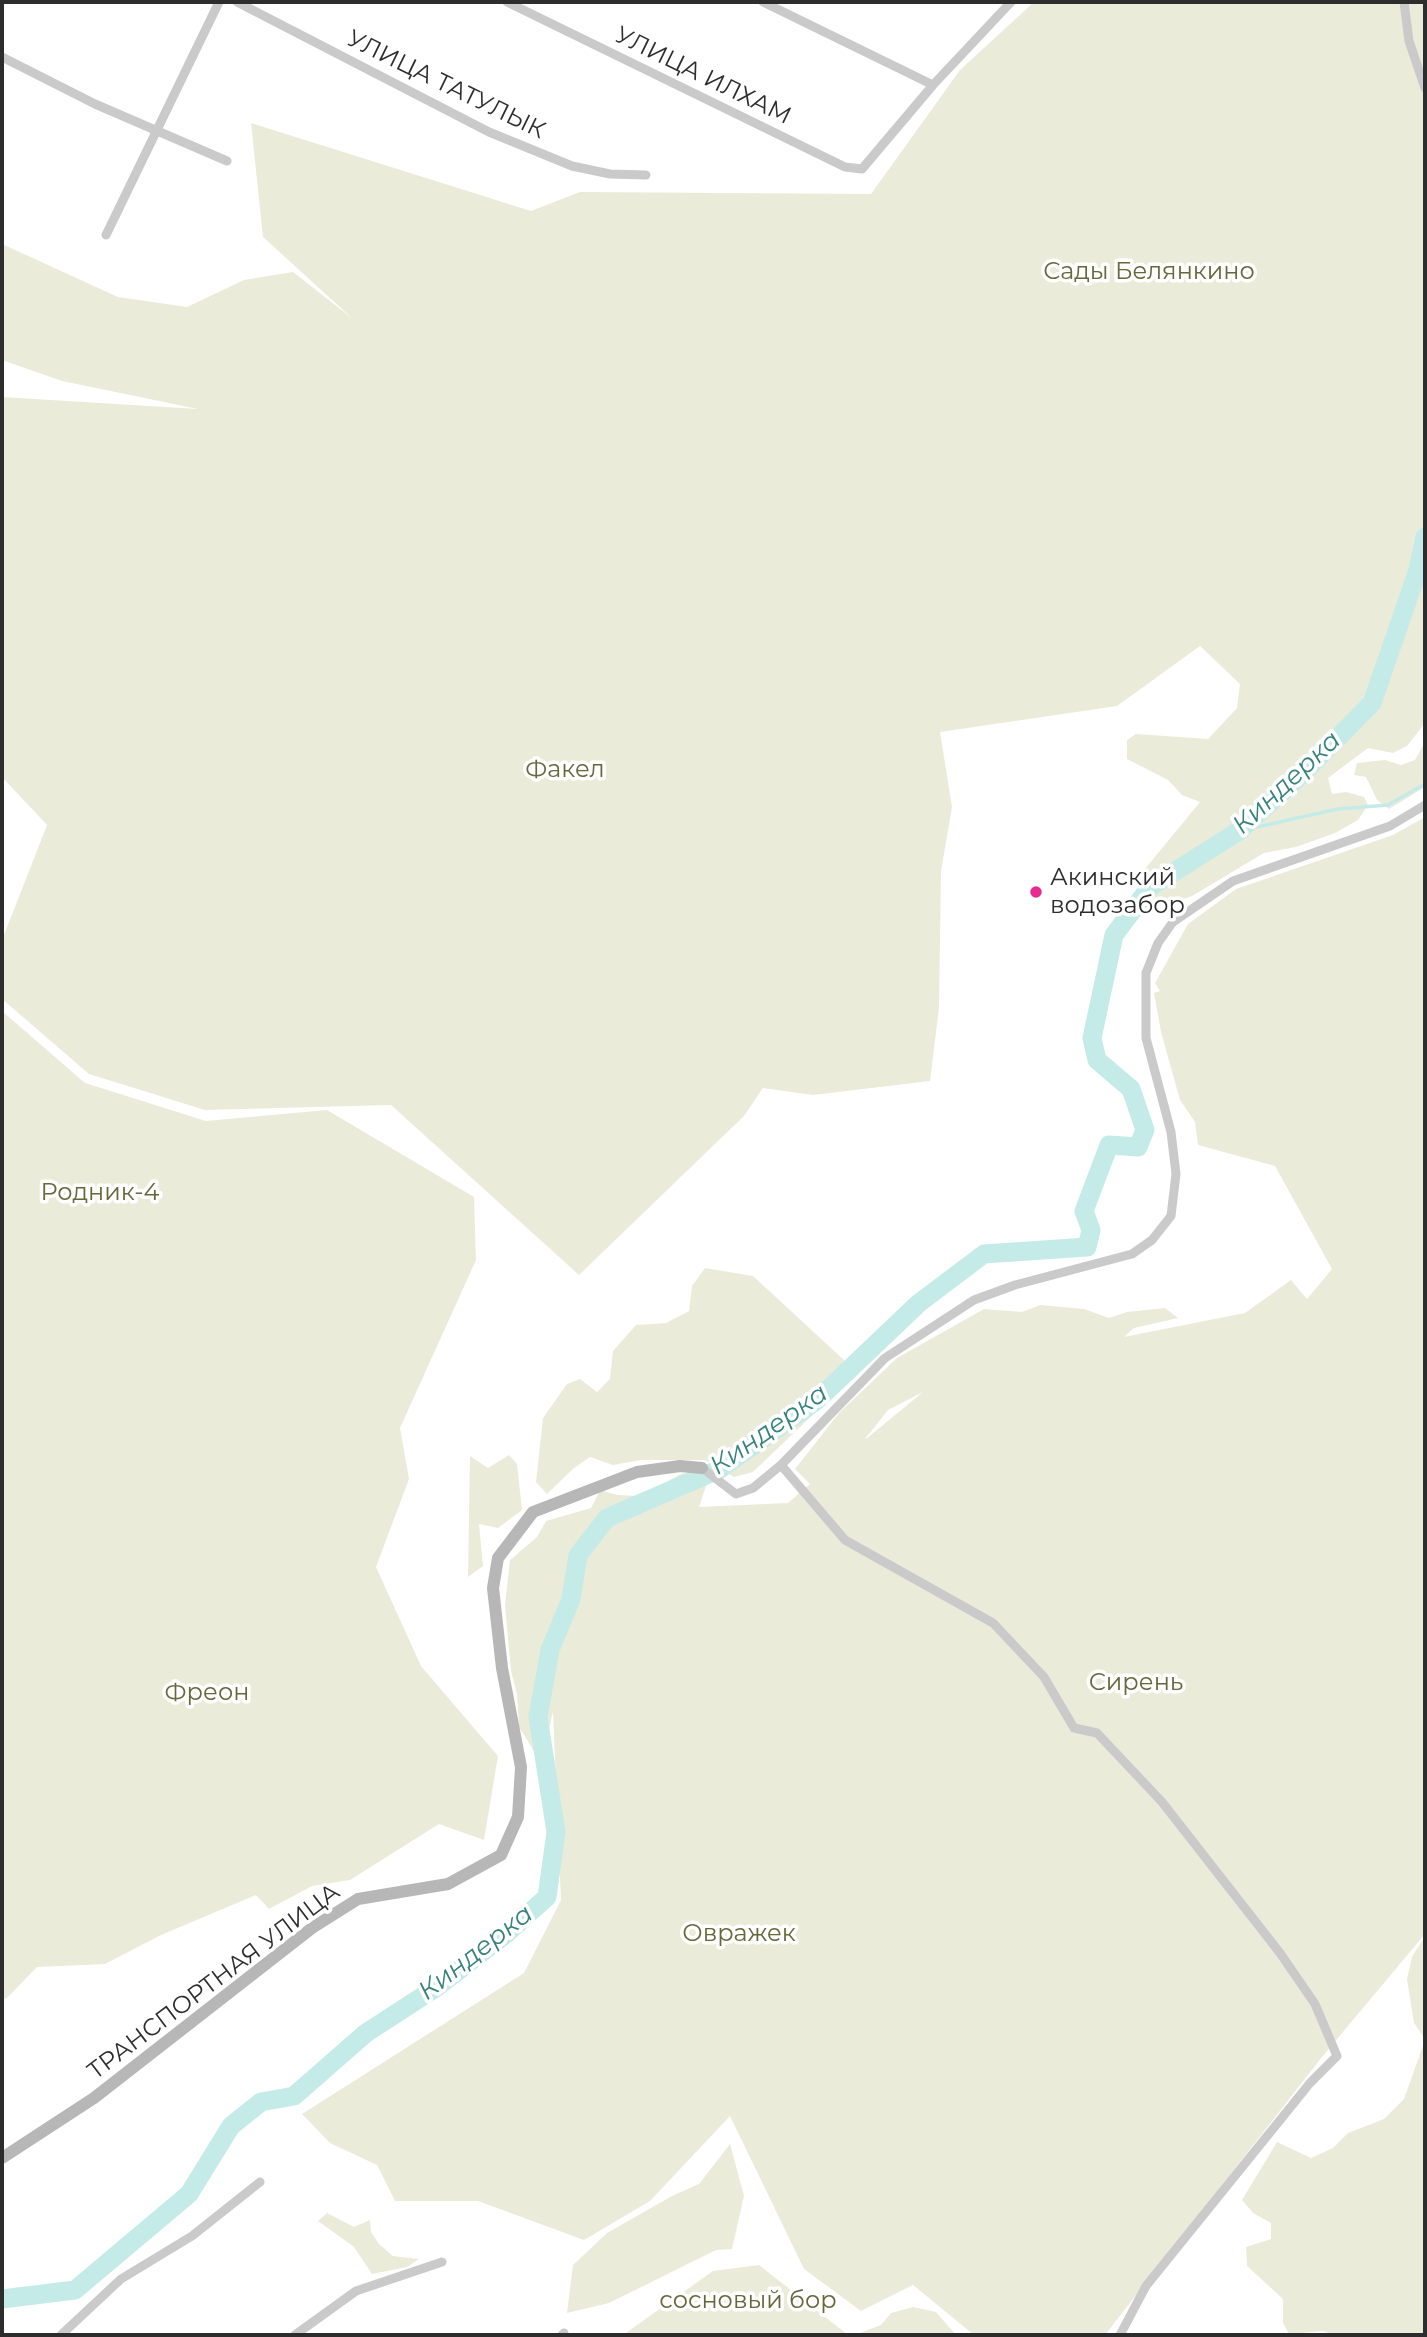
<!DOCTYPE html>
<meta charset="utf-8">
<style>
body{margin:0}
#map{position:relative;width:1427px;height:2337px;overflow:hidden;background:#fff;font-family:Montserrat,sans-serif}
canvas{display:block}
.frame{position:absolute;inset:0;border:4px solid #2d2d2d;pointer-events:none}
</style>
<div id="map">
<canvas width="1427" height="2337"></canvas>
<div class="frame"></div>
</div>
<script>
const context = document.querySelector('canvas').getContext('2d');
context.lineJoin = 'round';
function fillPath(path, color) { context.fillStyle = color; context.fill(path, 'evenodd'); }
const poly = rows => new Path2D(rows.map(r => 'M' + r).join(''));
function stroke(path, color, width, dash) { context.strokeStyle = color; context.lineWidth = width; context.lineCap = dash ? 'butt' : 'round'; context.setLineDash(dash || []); context.stroke(path); }
function drawText(font, color, halo, rows, align = 'center') {
  context.font = font + ' Montserrat,sans-serif'; context.lineWidth = 7; context.setLineDash([]); context.textBaseline = 'middle'; context.strokeStyle = halo; context.fillStyle = color; for (const [text, x, y, turn = 0] of rows) {
    context.save(); context.translate(x, y); context.rotate((+turn || 0) * Math.PI / 180); context.textAlign = isNaN(turn) ? turn : align; if (halo) context.strokeText(text, 0, 0); context.fillText(text, 0, 0); context.restore();
  }
}
fillPath(poly([
 [1034,2,1425,2,1425,723,1407,746,1393,753,1368,748,1328,778,1332,794,1346,792,1364,797,1368,805,1358,820,1335,833,1296,847,1264,853,1192,896,1165,905,1144,895,1140,875,1200,802,1182,795,1168,780,1127,759,1127,740,1136,734,1208,739,1237,708,1240,684,1200,646,1117,706,940,732,952,807,941,871,939,1008,930,1081,813,1095,763,1088,744,1116,579,1275,391,1105,205,1110,89,1074,2,999,2,940,47,825,2,777,2,397,198,409,62,381,2,360,2,244,118,297,187,307,244,280,293,272,353,319,263,237,251,123,531,211,580,192,871,194,960,70],
 [1425,742,1425,787,1389,809,1377,800,1366,777,1354,775,1357,763,1385,760,1401,765,1415,760],
 [1425,817,1425,1934,1322,2057,1105,2335,974,2335,913,2285,861,2311,804,2269,730,2116,650,2201,584,2240,478,2201,395,2201,377,2165,330,2143,302,2114,524,1973,561,1900,553,1712,549,1729,535,1753,519,1727,517,1694,511,1671,505,1605,510,1560,537,1537,546,1521,591,1508,600,1490,617,1495,640,1496,683,1473,708,1480,699,1507,788,1503,810,1484,795,1469,839,1413,897,1358,984,1309,1022,1312,1040,1305,1084,1309,1109,1318,1127,1312,1165,1308,1178,1318,1134,1328,1124,1337,1245,1313,1291,1280,1307,1299,1332,1269,1275,1166,1198,1145,1195,1122,1180,1100,1161,1032,1154,993,1160,991,1155,983,1188,924,1236,889,1393,835],
 [923,1392,866,1439,865,1439,888,1410],
 [2,1011,85,1083,206,1121,327,1110,474,1197,476,1260,400,1428,409,1479,376,1567,421,1666,498,1756,484,1840,439,1824,350,1880,312,1886,269,1909,256,1895,161,1935,105,1964,37,1967,7,1998,2,2000],
 [705,1268,753,1276,844,1360,845,1384,753,1472,734,1477,705,1460,641,1460,613,1465,590,1457,574,1468,547,1494,536,1482,543,1418,567,1384,580,1379,597,1392,610,1379,613,1351,636,1325,666,1323,689,1311,692,1286],
 [509,1455,517,1464,522,1510,498,1528,479,1524,483,1566,468,1577,470,1456,488,1468],
 [1425,1936,1425,2039,1414,2023,1407,1979,1412,1957],
 [1425,2040,1425,2335,1333,2335,1323,2331,1289,2334,1283,2323,1283,2299,1247,2266,1246,2247,1271,2239,1271,2223,1253,2213,1242,2200,1277,2142,1311,2158,1333,2148,1348,2133,1384,2119,1404,2099],
 [730,2144,744,2196,732,2249,716,2250,609,2303,567,2313,573,2265,607,2233,672,2196,699,2184],
 [327,2213,354,2227,370,2220,371,2232,379,2244,393,2256,419,2259,407,2267,372,2274,354,2247,318,2221],
 [759,2265,848,2335,623,2335,713,2271],
 [913,2307,936,2312,956,2335,855,2335,881,2325,891,2313]
]), '#ebebda');
stroke(poly([
 [1239,831,1338,809,1388,805,1425,784]
]), '#c5ebe8', 3.5);
stroke(poly([
 [2,2299,75,2290,189,2194,231,2126,261,2102,294,2096,366,2033,437,1987,506,1934,547,1897,556,1832,538,1717,550,1650,571,1599,578,1555,607,1518,720,1469,816,1401,919,1303,984,1254,1087,1247,1091,1230,1084,1211,1109,1145,1138,1147,1145,1130,1131,1089,1097,1060,1092,1038,1114,935,1150,887,1239,831,1302,774,1372,703,1418,570,1425,537]
]), '#c5ebe8', 19);
stroke(poly([
 [237,2,489,132,572,166,610,174,646,175],
 [507,2,845,167,862,169,933,85,1011,2],
 [763,2,933,85],
 [1404,2,1409,41,1425,88],
 [2,57,95,104,227,161],
 [106,235,219,2],
 [781,1465,845,1540,993,1623,1044,1677,1074,1728,1097,1733,1162,1802,1280,1953,1315,2004,1337,2056,1310,2083,1146,2286,1120,2335],
 [702,1468,736,1494,753,1488,781,1465,885,1358,974,1300,1015,1285,1132,1254,1152,1240,1171,1216,1176,1174,1171,1132,1146,1038,1146,973,1158,943,1173,922,1233,881,1390,826,1425,805],
 [61,2335,121,2279,192,2236,260,2182],
 [295,2335,356,2291,442,2262],
 [562,2335,564,2333]
]), '#cacaca', 9);
stroke(poly([
 [2,2158,94,2098,312,1928,358,1899,448,1884,501,1855,518,1817,521,1767,502,1668,493,1588,498,1558,533,1512,637,1472,680,1466,702,1468]
]), '#b7b7b7', 12);
for (const [x, y, r, color] of [
 [1036,892,7,"#e72b91"]
]) { const dot = new Path2D(); dot.arc(x, y, r, 0, 2 * Math.PI); context.fillStyle = color; context.fill(dot); stroke(dot, '#fff', 2.5); }
drawText('24px', '#2d2d2d', '#fff', [
 ["УЛИЦА ИЛХАМ",703,76,26],
 ["УЛИЦА ТАТУЛЫК",446,85,26],
 ["ТРАНСПОРТНАЯ УЛИЦА",214,1982,-37]
]);
drawText('24px', '#65683a', '#fff', [
 ["Сады Белянкино",1149,272],
 ["Факел",565,770],
 ["Родник-4",100,1193],
 ["Сирень",1136,1683],
 ["Фреон",207,1693],
 ["Овражек",739,1934],
 ["сосновый бор",748,2301]
]);
drawText('24px', '#2d2d2d', '#fff', [
 ["Акинский",1050,878],
 ["водозабор",1050,906]
], 'left');
drawText('italic 26px', '#36827c', '#fff', [
 ["Киндерка",1287,783,-43],
 ["Киндерка",769,1430,-35],
 ["Киндерка",476,1953,-38]
]);
</script>
